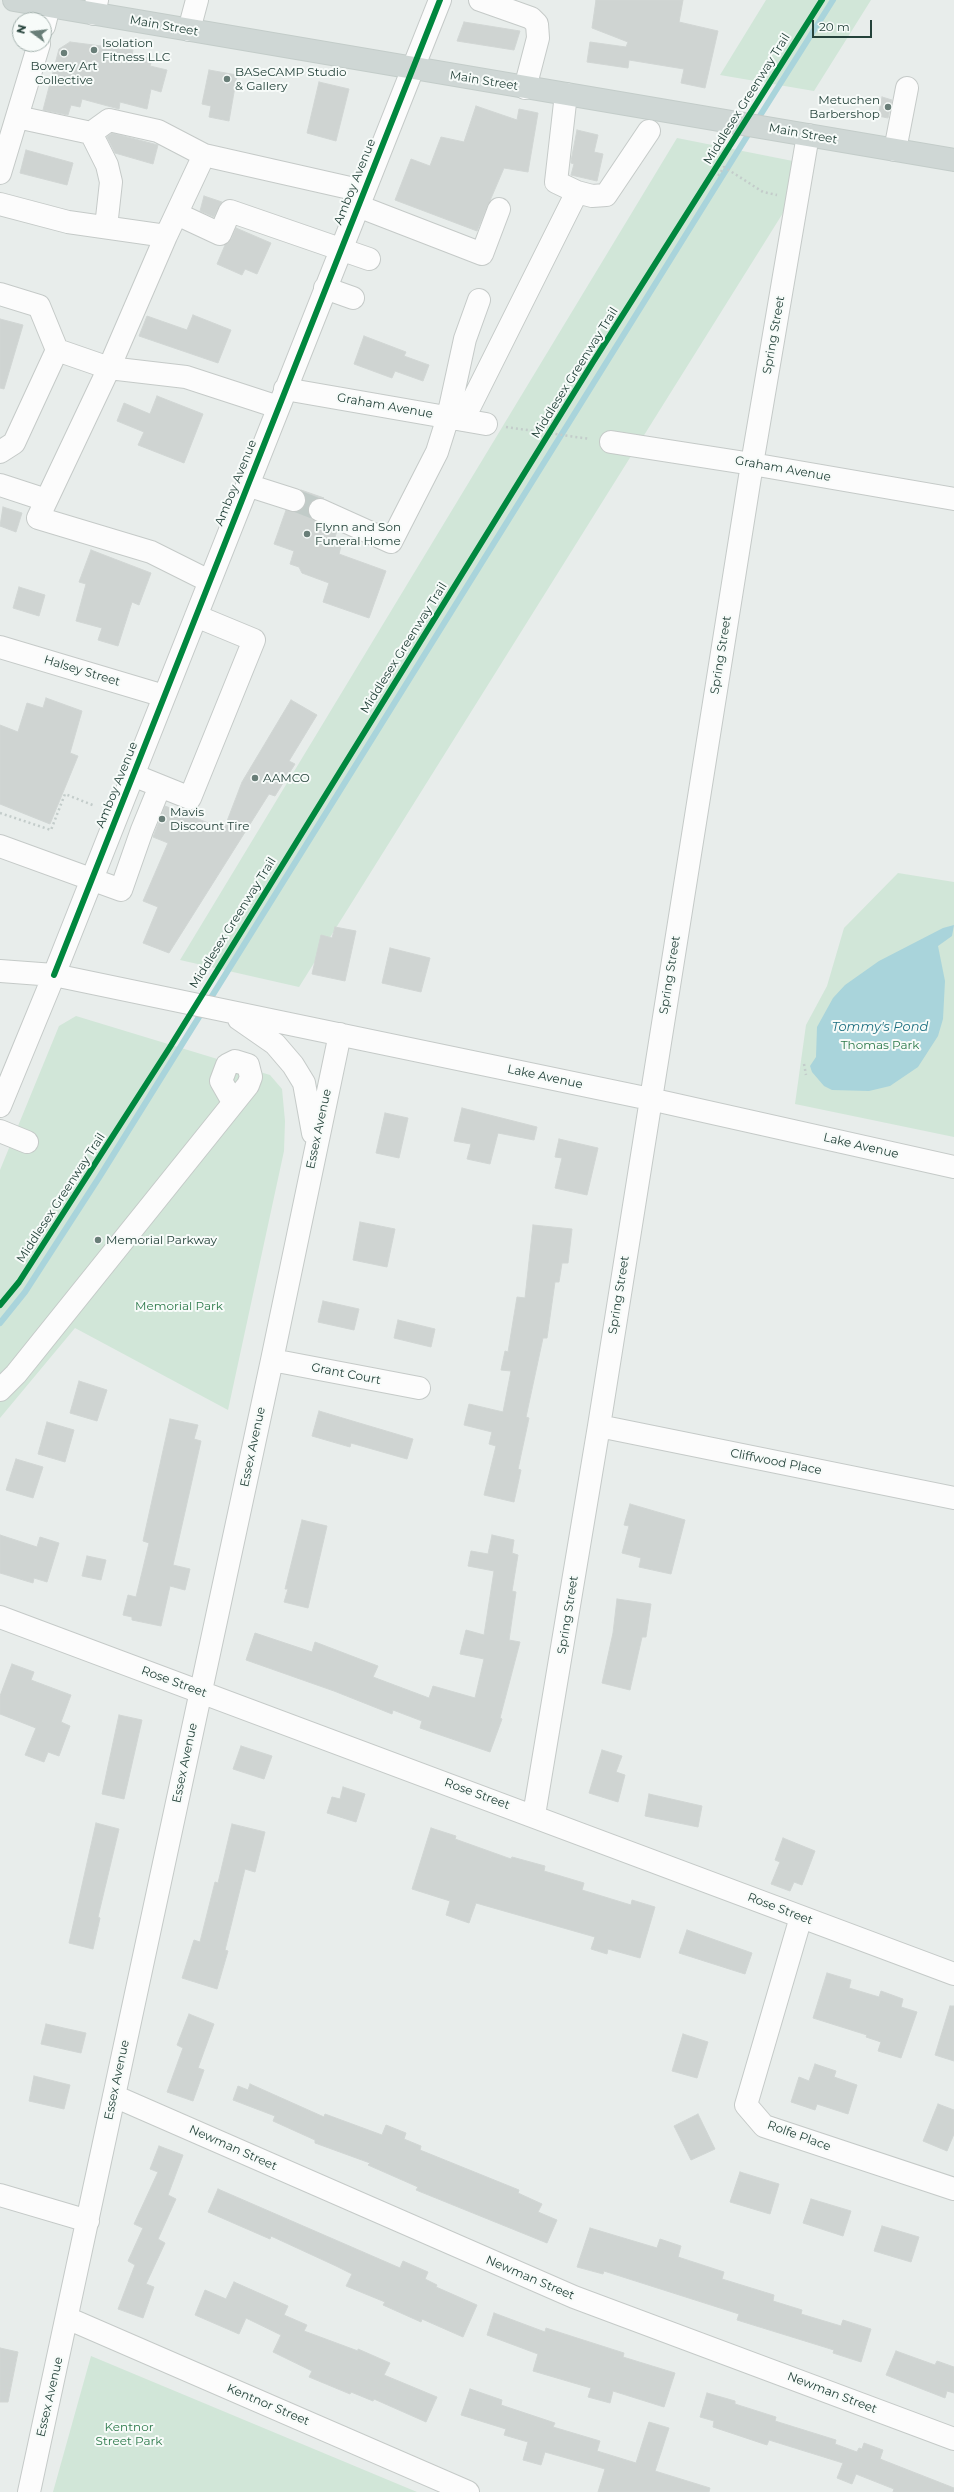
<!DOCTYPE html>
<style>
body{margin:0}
#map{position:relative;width:954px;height:2492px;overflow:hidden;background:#e8edeb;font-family:Montserrat,sans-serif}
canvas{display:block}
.north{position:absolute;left:12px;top:12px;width:40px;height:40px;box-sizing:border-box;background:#f7fbf9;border:1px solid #a3b1ad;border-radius:50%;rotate:285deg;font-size:11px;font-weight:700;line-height:16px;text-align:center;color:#24423a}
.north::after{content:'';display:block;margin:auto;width:14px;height:18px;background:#697e78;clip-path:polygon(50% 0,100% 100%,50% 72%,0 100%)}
.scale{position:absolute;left:812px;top:20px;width:60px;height:18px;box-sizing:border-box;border:2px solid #24423a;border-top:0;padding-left:5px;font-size:12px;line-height:14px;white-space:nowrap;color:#24423a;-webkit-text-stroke:3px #f7fbf9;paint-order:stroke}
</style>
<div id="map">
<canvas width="954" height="2492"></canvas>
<div class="north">N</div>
<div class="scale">20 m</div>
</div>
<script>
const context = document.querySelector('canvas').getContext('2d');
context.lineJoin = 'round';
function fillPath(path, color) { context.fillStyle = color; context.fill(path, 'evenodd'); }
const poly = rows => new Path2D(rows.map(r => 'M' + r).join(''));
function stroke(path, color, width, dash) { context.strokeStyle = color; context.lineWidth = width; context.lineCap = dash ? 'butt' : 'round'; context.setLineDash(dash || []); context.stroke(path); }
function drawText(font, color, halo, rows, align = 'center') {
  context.font = font + ' Montserrat,sans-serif'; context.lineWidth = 4; context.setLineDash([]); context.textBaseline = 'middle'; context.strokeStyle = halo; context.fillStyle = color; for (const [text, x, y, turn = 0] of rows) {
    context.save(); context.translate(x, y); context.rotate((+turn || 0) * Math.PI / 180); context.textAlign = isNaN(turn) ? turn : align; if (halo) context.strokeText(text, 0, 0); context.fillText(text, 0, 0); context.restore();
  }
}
fillPath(poly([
 [766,0,871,0,814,91,720,75],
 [677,138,813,165,299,987,180,960],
 [898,873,954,882,954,1137,795,1104,806,1025,827,986,844,928],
 [76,1016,270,1075,282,1089,285,1121,284,1151,228,1410,75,1328,0,1418,0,1170,59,1026],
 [91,2356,417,2492,53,2492]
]), '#d1e6d8');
fillPath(poly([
 [954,925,952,936,938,946,945,981,943,1019,938,1036,918,1067,890,1086,869,1091,832,1090,824,1086,812,1072,810,1066,816,1057,817,1027,833,998,845,985,879,961,943,928]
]), '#a9d4db');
stroke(poly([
 [756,122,833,0],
 [0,1323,25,1292,100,1176,751,130]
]), '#a9d4db', 6);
const building = poly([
 [596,0,683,0,679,22,718,31,705,88,681,83,684,69,629,60,628,68,587,62,590,42,626,47,628,42,592,28,596,0],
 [464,22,520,31,514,50,457,41,464,22],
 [70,42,133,50,132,54,152,59,150,66,167,70,161,92,151,89,147,109,120,102,119,109,82,99,80,107,71,105,68,115,43,110,59,49,70,42],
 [209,70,237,75,229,121,209,117,211,106,202,104,209,70],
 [319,82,349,89,336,141,307,133,319,82],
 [882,97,892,100,888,118,878,116,882,97],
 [476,106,517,120,519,109,538,113,528,172,504,168,477,231,395,200,411,159,430,166,441,137,464,142,476,106],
 [577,130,598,135,594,152,603,154,597,181,571,175,574,164,571,163,571,161,577,130],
 [112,133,158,145,153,164,115,153,107,137,112,133],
 [26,150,73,163,67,185,20,173,26,150],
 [204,196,222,202,214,217,200,211,204,196],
 [236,228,271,243,257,274,245,269,242,275,217,264,225,245,231,239,236,228],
 [193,315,231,330,218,363,139,336,147,316,187,330,193,315],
 [0,319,23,325,4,389,0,388,0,319],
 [364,336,406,352,404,356,429,365,423,381,395,371,392,378,354,364,364,336],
 [157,396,203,414,184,463,138,445,144,432,117,421,124,403,150,414,157,396],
 [301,490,324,498,312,500,308,512,315,521,337,531,333,543,341,546,339,554,386,571,369,618,323,602,329,583,302,573,299,567,290,564,294,551,274,544,286,510,297,512,306,504,306,497,301,490],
 [3,507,22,513,16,532,0,526,3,507],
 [91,550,151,573,139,605,132,602,118,646,98,640,102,628,76,621,86,584,79,582,91,550],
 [19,587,45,595,39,616,13,608,19,587],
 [46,698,82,711,70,753,78,756,50,824,0,804,0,725,18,732,27,703,43,708,46,698],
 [291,700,317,715,289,761,295,764,275,796,269,794,169,953,143,943,158,907,143,901,168,843,153,837,165,806,224,829,242,782,291,700],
 [335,927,356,931,345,981,312,974,321,935,332,938,335,927],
 [390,948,430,958,421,992,382,983,390,948],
 [462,1108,537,1127,534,1140,498,1133,490,1164,467,1159,471,1144,454,1141,462,1108],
 [385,1113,408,1118,399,1158,376,1153,385,1113],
 [559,1139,598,1148,587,1195,555,1188,562,1158,555,1157,559,1139],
 [360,1222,395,1229,387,1267,353,1260,360,1222],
 [533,1225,572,1229,568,1263,562,1263,559,1282,555,1282,547,1338,543,1338,526,1417,529,1418,518,1469,521,1470,514,1502,484,1495,496,1446,489,1444,492,1432,464,1425,469,1404,503,1412,511,1371,501,1370,505,1351,508,1352,517,1297,525,1298,533,1225],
 [323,1301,359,1309,354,1330,318,1322,323,1301],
 [398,1320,435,1329,431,1347,394,1338,398,1320],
 [79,1381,107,1390,97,1421,70,1413,79,1381],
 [319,1411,413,1439,407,1459,351,1443,350,1447,312,1436,319,1411],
 [170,1419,198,1425,194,1439,201,1441,173,1565,190,1569,185,1590,170,1586,161,1626,132,1620,132,1617,123,1615,128,1595,136,1597,149,1543,143,1541,170,1419],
 [47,1422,74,1430,65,1462,38,1454,47,1422],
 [16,1459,43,1467,33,1498,6,1490,16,1459],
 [630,1504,685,1520,671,1574,639,1567,641,1558,622,1553,629,1526,624,1525,630,1504],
 [302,1520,327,1526,308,1608,284,1602,288,1589,285,1589,302,1520],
 [0,1535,37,1547,40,1537,59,1543,47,1582,34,1578,33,1583,0,1573,0,1535],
 [492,1535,514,1540,512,1553,518,1555,512,1591,516,1592,509,1640,520,1642,500,1718,502,1719,490,1752,420,1728,422,1721,393,1710,392,1714,334,1691,246,1660,255,1633,312,1652,315,1642,378,1666,373,1677,429,1698,433,1686,475,1698,484,1659,460,1654,466,1630,484,1635,494,1571,468,1566,471,1551,488,1554,492,1535],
 [87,1556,106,1560,101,1580,82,1576,87,1556],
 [617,1599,651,1604,646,1637,642,1637,630,1690,602,1683,613,1633,617,1599],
 [12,1664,34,1672,31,1680,71,1695,61,1722,70,1726,59,1756,48,1752,44,1762,25,1755,36,1728,0,1714,0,1696,12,1664],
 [119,1715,142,1720,124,1799,102,1794,119,1715],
 [241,1746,272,1756,264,1779,233,1769,241,1746],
 [602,1750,622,1756,616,1772,625,1775,618,1802,589,1793,602,1750],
 [343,1787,365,1794,356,1822,327,1813,332,1797,340,1799,343,1787],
 [649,1794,702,1806,698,1827,645,1816,649,1794],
 [96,1823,119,1829,98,1917,100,1918,93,1949,69,1943,96,1823],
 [232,1824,265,1832,255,1872,245,1869,225,1950,228,1951,217,1989,182,1978,194,1940,200,1942,215,1882,218,1883,232,1824],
 [431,1828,456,1836,455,1839,511,1859,512,1857,545,1866,544,1871,584,1883,582,1890,631,1905,632,1900,655,1907,640,1958,608,1949,607,1954,591,1949,595,1937,476,1903,469,1923,446,1915,450,1901,412,1889,431,1828],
 [783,1838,815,1851,802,1885,794,1882,790,1891,771,1884,780,1862,775,1860,783,1838],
 [687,1930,752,1953,745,1974,679,1953,687,1930],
 [827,1973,851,1980,849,1988,879,1997,881,1991,903,1999,901,2007,917,2012,901,2058,878,2051,881,2042,866,2037,867,2035,813,2018,827,1973],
 [950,2006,954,2006,954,2061,935,2055,950,2006],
 [189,2014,214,2024,198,2068,204,2070,193,2101,167,2092,183,2048,177,2045,189,2014],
 [46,2024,86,2033,81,2053,41,2044,46,2024],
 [683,2034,708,2042,697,2078,672,2071,683,2034],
 [815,2064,836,2071,834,2077,857,2085,848,2114,817,2104,815,2110,791,2102,799,2077,809,2081,815,2064],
 [34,2076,70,2085,64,2109,29,2101,34,2076],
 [250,2084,324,2117,325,2114,382,2135,386,2125,406,2133,404,2139,421,2146,420,2150,519,2190,518,2193,542,2204,538,2212,557,2220,547,2243,416,2190,418,2187,368,2165,370,2163,315,2143,315,2140,273,2121,275,2116,233,2100,238,2086,248,2090,250,2084],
 [938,2104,954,2110,954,2134,947,2151,923,2141,938,2104],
 [698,2114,715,2149,691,2160,674,2126,698,2114],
 [159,2146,183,2155,168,2195,176,2199,158,2239,165,2243,146,2284,154,2287,143,2318,118,2309,135,2265,128,2261,143,2228,134,2224,158,2172,150,2169,159,2146],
 [740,2172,779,2184,770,2214,730,2202,740,2172],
 [218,2189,400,2268,403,2261,428,2272,425,2279,437,2285,436,2287,477,2305,463,2337,422,2319,421,2322,383,2305,385,2302,346,2286,352,2274,336,2266,271,2236,270,2239,208,2212,218,2189],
 [811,2199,851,2211,843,2236,803,2223,811,2199],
 [882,2226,919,2237,911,2262,874,2251,882,2226],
 [590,2228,657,2248,660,2239,681,2246,678,2257,724,2272,722,2279,774,2295,773,2301,802,2310,801,2314,841,2326,843,2320,871,2329,861,2362,833,2353,834,2350,737,2320,739,2314,604,2271,603,2274,577,2267,590,2228],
 [234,2282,288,2306,284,2315,307,2325,304,2331,358,2351,358,2349,390,2363,384,2375,437,2397,426,2422,374,2399,373,2401,351,2392,350,2394,309,2377,312,2371,273,2352,281,2335,246,2318,239,2334,195,2315,205,2290,226,2299,234,2282],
 [494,2313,545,2332,546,2328,577,2338,624,2353,623,2357,675,2373,664,2407,613,2391,610,2403,588,2397,591,2388,533,2371,538,2354,487,2335,494,2313],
 [0,2348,18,2352,8,2402,0,2402,0,2348],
 [896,2351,935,2365,937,2361,954,2367,954,2393,947,2391,945,2398,886,2375,896,2351],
 [470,2389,502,2400,501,2405,555,2423,553,2427,600,2441,597,2451,636,2463,649,2422,669,2428,655,2471,710,2488,709,2492,598,2492,605,2469,545,2452,541,2465,523,2460,528,2442,504,2435,506,2429,461,2415,470,2389],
 [707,2393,735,2401,735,2404,776,2417,775,2421,836,2440,835,2444,857,2452,859,2448,862,2449,864,2443,883,2450,880,2459,954,2488,954,2492,893,2492,894,2489,856,2474,852,2484,837,2478,843,2463,769,2440,767,2445,713,2427,714,2421,700,2417,707,2393]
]);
fillPath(building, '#cfd4d2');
stroke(building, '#d1d6d4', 1);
stroke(poly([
 [294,500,320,510]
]), '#c1cbc8', 22, [22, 11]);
const minor = poly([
 [480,0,531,18,537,24,538,38,525,88],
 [94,14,97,0],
 [44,26,49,6],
 [189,30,197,0],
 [566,94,556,182,577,192,592,196,606,195,649,131],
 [17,117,91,133,109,120,158,131,204,155,363,191],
 [91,133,107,165,111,182,106,227],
 [895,150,907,88],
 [204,155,166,236,109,368,38,518,151,552,209,581],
 [0,173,39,44],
 [0,204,68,222,166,236],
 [358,206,482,254,499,209],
 [177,214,220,234,230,211,369,259],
 [325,288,353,298],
 [0,294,39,306,57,350,14,443,0,452],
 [57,350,109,368,186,377,278,407],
 [285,389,486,424],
 [463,420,577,192],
 [611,442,752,464,954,499],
 [0,485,46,500],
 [247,485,294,500],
 [320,510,391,542,437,452,448,417,465,339,479,300],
 [0,647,164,696],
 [133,775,190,798,254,640,196,616],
 [0,846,121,890,142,830,160,786],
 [0,971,54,975,650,1099,954,1167],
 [239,1019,275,1044,293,1065,304,1083,313,1133],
 [0,1106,54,975,440,0],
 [0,1131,27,1142],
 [272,1360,419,1388],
 [0,1390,16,1374,248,1085,251,1077,248,1065,235,1061,227,1065,221,1081,233,1102],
 [599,1426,954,1498],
 [0,1617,954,1974],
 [534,1815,599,1426,752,464,808,135],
 [801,1917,746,2105,764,2126,954,2189],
 [114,2096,574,2297,954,2439],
 [0,2195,88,2221],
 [67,2318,468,2492],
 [29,2492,272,1360,340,1034]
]);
const major = poly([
 [14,0,954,160]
]);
stroke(minor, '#c5cac8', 24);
stroke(major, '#c3ccc9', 24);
stroke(poly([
 [714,171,719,175,724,167,763,192,777,195],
 [506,427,590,439],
 [0,813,51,830,65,794,95,806],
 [804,1064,806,1075]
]), '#c3ccca', 2.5, [2, 3]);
stroke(minor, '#fcfcfc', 22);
stroke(major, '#cfd7d5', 22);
stroke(poly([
 [54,975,440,0],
 [0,1305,19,1282,170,1047,593,362,822,0]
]), '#00873e', 6);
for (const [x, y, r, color] of [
 [94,50,4,"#697e78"],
 [64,53,4,"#697e78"],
 [227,79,4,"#697e78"],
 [888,107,4,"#697e78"],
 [307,534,4,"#697e78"],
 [255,778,4,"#697e78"],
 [162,819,4,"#697e78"],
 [98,1240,4,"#697e78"]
]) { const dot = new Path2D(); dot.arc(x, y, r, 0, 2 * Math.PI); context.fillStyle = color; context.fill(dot); stroke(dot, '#f7fbf9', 1.5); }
drawText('12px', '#24423a', '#f7fbf9', [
 ["Main Street",164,26,10],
 ["Main Street",484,81,9],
 ["Middlesex Greenway Trail",747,99,-58],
 ["Main Street",803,134,10],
 ["Amboy Avenue",355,182,-68],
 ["Spring Street",774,335,-80],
 ["Middlesex Greenway Trail",575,373,-58],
 ["Graham Avenue",385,406,10],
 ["Graham Avenue",783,469,10],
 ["Amboy Avenue",236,483,-68],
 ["Middlesex Greenway Trail",404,648,-58],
 ["Spring Street",721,655,-81],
 ["Halsey Street",82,671,17],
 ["Amboy Avenue",117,785,-68],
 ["Middlesex Greenway Trail",233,923,-58],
 ["Spring Street",670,975,-81],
 ["Lake Avenue",545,1077,12],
 ["Essex Avenue",319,1129,-78],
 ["Lake Avenue",861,1146,13],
 ["Middlesex Greenway Trail",61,1198,-57],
 ["Spring Street",619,1295,-81],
 ["Grant Court",346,1374,11],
 ["Essex Avenue",253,1447,-78],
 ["Cliffwood Place",776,1462,11],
 ["Spring Street",568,1615,-81],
 ["Rose Street",174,1682,20],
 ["Essex Avenue",185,1763,-78],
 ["Rose Street",477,1794,20],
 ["Rose Street",780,1909,21],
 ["Essex Avenue",117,2080,-78],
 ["Rolfe Place",799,2136,20],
 ["Newman Street",233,2148,24],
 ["Newman Street",530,2278,23],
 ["Newman Street",832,2393,21],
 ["Essex Avenue",50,2397,-77],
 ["Kentnor Street",268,2405,23]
]);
drawText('12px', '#24423a', '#f7fbf9', [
 ["Isolation",102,43],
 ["Fitness LLC",102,57],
 ["Bowery Art",64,66,"center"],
 ["Collective",64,80,"center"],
 ["BASeCAMP Studio",235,72],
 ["& Gallery",235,86],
 ["Metuchen",880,100,"right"],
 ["Barbershop",880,114,"right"],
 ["Flynn and Son",315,527],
 ["Funeral Home",315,541],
 ["AAMCO",263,778],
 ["Mavis",170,812],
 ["Discount Tire",170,826],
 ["Memorial Parkway",106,1240]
], 'left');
drawText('12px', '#2d7a4b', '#f7fbf9', [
 ["Thomas Park",880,1045],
 ["Memorial Park",179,1306],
 ["Kentnor",129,2427],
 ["Street Park",129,2441]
]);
drawText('italic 13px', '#1c6f80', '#f7fbf9', [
 ["Tommy's Pond",880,1027]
]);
</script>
